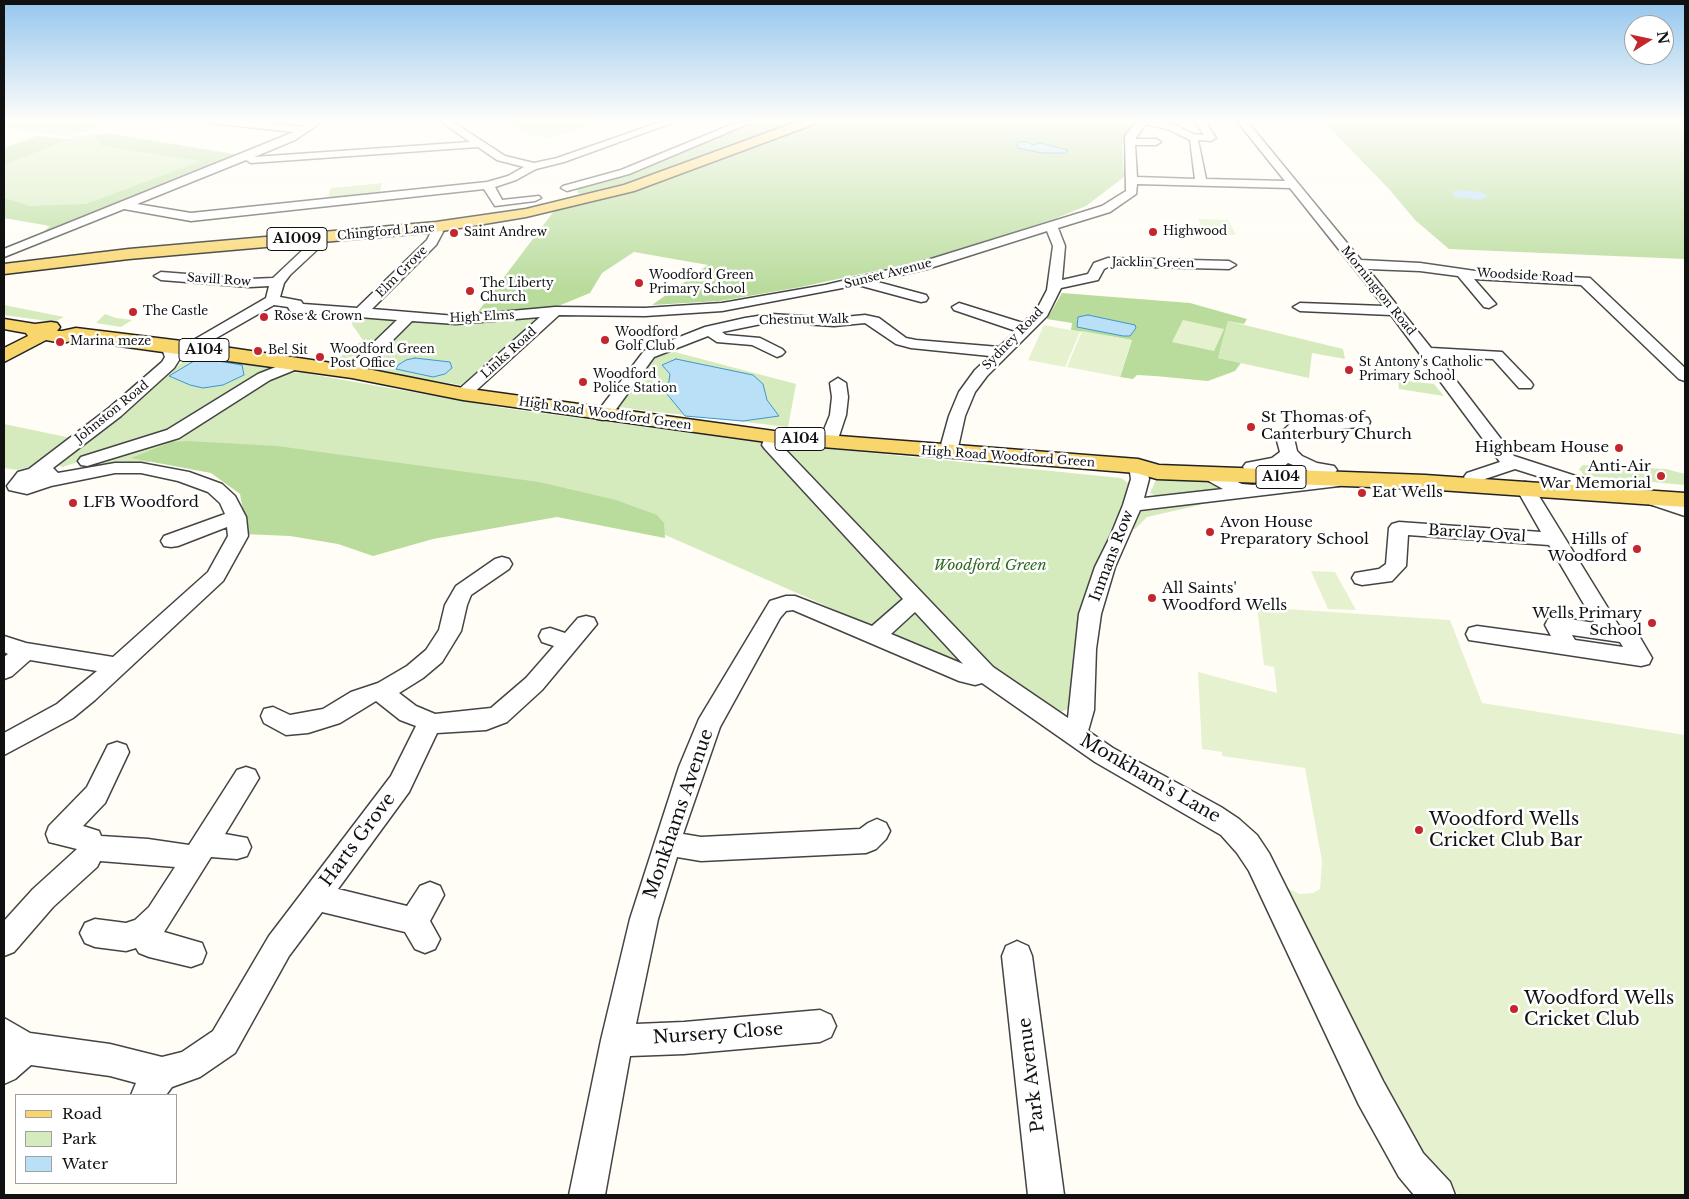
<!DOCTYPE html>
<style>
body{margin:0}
#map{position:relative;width:1689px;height:1199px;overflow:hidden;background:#fffdf5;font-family:"Libre Baskerville",serif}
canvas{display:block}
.frame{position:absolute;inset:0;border:5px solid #111;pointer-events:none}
.legend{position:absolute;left:15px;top:1094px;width:162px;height:90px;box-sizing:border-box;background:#fff;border:1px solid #a0a0a0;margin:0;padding:6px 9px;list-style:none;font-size:15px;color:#111}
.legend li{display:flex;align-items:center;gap:10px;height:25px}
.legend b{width:25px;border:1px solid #a0a0a0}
.north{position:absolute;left:1624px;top:15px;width:50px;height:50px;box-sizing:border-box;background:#fff;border:1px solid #a0a0a0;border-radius:50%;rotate:80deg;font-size:14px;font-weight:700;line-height:20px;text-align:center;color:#111}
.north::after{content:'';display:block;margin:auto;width:18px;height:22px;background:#c4262e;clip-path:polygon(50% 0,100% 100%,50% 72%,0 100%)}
</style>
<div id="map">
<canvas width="1689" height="1199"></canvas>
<div class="frame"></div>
<ul class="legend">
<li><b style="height:6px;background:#f9d66b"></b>Road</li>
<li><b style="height:14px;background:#d5ebbd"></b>Park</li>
<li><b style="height:14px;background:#b9e0f7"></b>Water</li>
</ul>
<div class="north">N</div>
</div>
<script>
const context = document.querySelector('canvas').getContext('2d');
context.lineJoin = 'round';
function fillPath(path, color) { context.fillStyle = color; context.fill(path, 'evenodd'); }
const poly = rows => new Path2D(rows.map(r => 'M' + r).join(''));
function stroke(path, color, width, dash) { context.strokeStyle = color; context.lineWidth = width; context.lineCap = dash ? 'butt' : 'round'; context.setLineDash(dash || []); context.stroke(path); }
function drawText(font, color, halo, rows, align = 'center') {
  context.font = font + ' "Libre Baskerville",serif'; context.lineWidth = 5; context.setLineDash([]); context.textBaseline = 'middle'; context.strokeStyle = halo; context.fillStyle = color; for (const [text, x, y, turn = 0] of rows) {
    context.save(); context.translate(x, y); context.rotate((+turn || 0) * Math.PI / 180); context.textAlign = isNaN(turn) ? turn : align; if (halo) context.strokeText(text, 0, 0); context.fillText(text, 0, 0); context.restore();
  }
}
fillPath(poly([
 [4,120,114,120,69,137,4,127],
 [501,120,604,120,550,138,532,135],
 [94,134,210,158,70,213,4,201,4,162,74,137],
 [382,183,380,192,328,198,330,189,332,188],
 [4,305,64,317,54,322,4,315],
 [105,314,116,318,132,320,121,327,96,323],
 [356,314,401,320,353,367,334,365,336,360,363,340,353,326,350,317],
 [545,316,467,386,361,369,407,324,416,320,486,321],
 [1228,321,1343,349,1345,359,1312,353,1309,378,1218,358],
 [671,351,796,384,788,427,615,407,653,357],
 [201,357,274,367,180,426,135,445,62,467,54,463,185,360],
 [285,372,304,373,503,408,752,441,1121,478,1131,485,1071,708,1057,713,993,668,942,657,636,522,154,458,149,462,95,467,97,463,121,455,268,379],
 [1398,380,1434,384,1444,396,1399,389],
 [4,424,71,438,36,465,18,470,4,468],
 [1583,465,1666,469,1685,474,1685,485,1585,476,1579,469],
 [1156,480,1209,481,1222,487,1223,490,1159,497,1150,493],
 [1203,502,1200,505,1147,517,1135,529,1130,529,1140,512,1147,507]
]), '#d5ebbd');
fillPath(poly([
 [758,120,808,120,627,187,582,196,577,192,579,187,604,182],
 [822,120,1139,120,1122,145,1124,177,1086,206,1054,219,930,259,801,287,720,301,652,305,708,265,634,252,602,273,590,293,551,309,477,313,554,211,640,189],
 [1322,120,1685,120,1685,259,1449,249,1415,220,1389,189],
 [106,133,240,155,40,235,50,226,4,218,4,198,30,206,86,204,201,161,101,146,95,136],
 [37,136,70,139,4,165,4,148],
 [1062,293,1190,303,1247,319,1244,324,1228,321,1218,358,1241,363,1235,371,1208,381,1155,376,1137,375,1133,379,1120,377,1132,340,1071,330,1072,323,1047,319],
 [187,441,277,446,539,482,616,500,657,515,664,523,665,538,557,517,433,539,373,556,338,544,290,536,243,534,244,516,240,494,211,473,131,458,171,442]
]), '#b9dc9c');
fillPath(poly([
 [22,120,100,120,74,128],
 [1198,219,1228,220,1236,235,1205,234],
 [1183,320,1224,329,1214,351,1172,342],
 [1044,325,1080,332,1065,367,1028,360],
 [1082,331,1132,340,1120,377,1067,367],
 [1311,571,1335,572,1356,610,1328,609],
 [1257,607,1450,620,1482,703,1685,735,1685,1195,1459,1195,1437,1173,1401,1124,1277,881,1289,889,1300,894,1313,893,1320,889,1322,861,1305,768,1222,756,1222,752,1202,749,1198,672,1277,693,1274,667,1264,665]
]), '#e6f2cf');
const water = poly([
 [1020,142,1028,142,1032,145,1040,143,1068,150,1065,153,1042,153,1018,148,1017,145,1020,142],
 [1088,315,1135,325,1136,328,1130,336,1123,336,1077,327,1078,317,1088,315],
 [199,358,242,365,244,375,223,385,203,388,190,385,169,376,199,358],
 [415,358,450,362,452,368,445,374,433,377,396,369,398,365,406,360,415,358],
 [676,359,753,375,763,384,767,400,779,416,743,421,685,416,667,394,670,374,662,365,676,359]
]);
fillPath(water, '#b9e0f7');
stroke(water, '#3f96cf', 1);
fillPath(poly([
 [1459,190,1481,192,1488,196,1481,200,1454,197,1452,194,1454,191,1459,190]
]), '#b9e0f7');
const minor = poly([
 [205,120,237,120,302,127,313,120,325,120,295,140,254,157,470,142,439,120,450,120,505,156,534,163,557,158,666,120,680,120,564,162,536,169,516,180,495,187,502,200,539,196,541,198,535,201,495,206,484,189,191,221,124,209,4,257,4,249,294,132,210,123,205,120],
 [478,147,497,160,524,167,508,176,487,182,191,213,137,204,246,160,251,163,478,147],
 [743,120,757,120,629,174,567,191,561,188,563,186,621,170,743,120],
 [1138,120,1154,120,1175,125,1193,134,1204,135,1194,120,1204,120,1216,138,1211,141,1198,140,1206,179,1285,181,1236,120,1246,120,1361,260,1420,263,1489,273,1590,278,1685,368,1685,381,1679,379,1581,285,1474,279,1496,304,1489,308,1484,307,1458,276,1420,271,1368,269,1431,348,1502,352,1531,382,1533,385,1531,388,1519,388,1493,359,1438,357,1514,456,1585,479,1587,483,1585,487,1578,489,1515,469,1479,481,1467,481,1464,477,1467,473,1500,462,1391,315,1300,311,1293,307,1300,303,1384,306,1290,188,1137,184,1136,194,1110,212,1058,228,1065,246,1062,280,1088,274,1094,263,1108,258,1229,261,1236,265,1229,269,1110,266,1104,269,1098,280,1061,288,1047,316,987,376,975,392,965,416,957,452,954,456,948,457,942,456,939,452,949,416,959,392,975,370,990,356,911,348,896,344,865,323,834,326,771,322,722,332,726,335,760,338,782,349,785,352,782,355,777,357,752,345,717,342,708,336,654,357,609,419,603,420,597,419,595,415,644,351,705,327,745,318,771,314,834,318,865,315,879,318,906,338,916,340,999,347,1016,331,954,310,952,307,959,303,1023,323,1036,311,1047,290,1053,246,1047,231,927,269,874,281,926,295,928,298,926,301,921,302,858,285,722,311,645,316,559,315,469,397,463,399,457,397,455,394,457,391,540,317,456,324,412,321,358,375,352,377,344,372,346,369,397,320,295,312,290,311,288,307,274,305,190,353,182,348,185,345,266,298,269,286,250,287,161,280,154,276,161,272,250,279,273,278,308,245,316,234,320,233,326,237,319,248,290,275,284,283,280,297,301,301,303,304,357,308,427,240,431,232,430,227,436,223,440,224,443,232,436,245,372,309,456,316,555,307,645,308,722,303,825,285,918,263,1102,206,1126,191,1125,136,1138,120],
 [1146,124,1167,129,1190,140,1195,179,1137,177,1135,145,1156,145,1161,142,1156,139,1135,139,1146,124],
 [169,341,174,343,181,357,174,368,121,416,53,468,58,473,115,463,141,463,189,472,222,484,235,496,246,517,248,536,223,581,95,700,73,718,4,755,4,733,57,704,97,671,30,660,12,676,4,679,4,657,8,654,4,652,4,636,26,643,113,657,208,572,228,536,227,527,178,546,171,547,164,546,161,541,164,536,225,514,220,503,208,492,178,481,141,473,115,473,51,486,27,494,9,490,7,486,18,472,29,469,109,408,162,362,165,357,161,346,169,341],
 [296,359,304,364,302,367,270,380,179,438,87,466,81,465,78,461,81,457,167,430,258,374,296,359],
 [838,378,846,383,848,397,846,415,837,442,834,446,828,447,822,446,819,442,830,415,832,397,830,383,838,378],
 [1362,417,1368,418,1370,422,1368,426,1301,433,1294,438,1297,451,1302,456,1317,463,1334,466,1337,470,1334,474,1313,473,1288,463,1283,467,1252,472,1246,471,1243,467,1246,463,1272,458,1280,452,1276,437,1290,424,1362,417],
 [774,432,780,433,783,437,780,444,993,667,1068,718,1079,614,1095,567,1110,537,1123,505,1131,479,1129,466,1132,462,1144,462,1147,466,1149,479,1144,498,1223,489,1205,479,1202,475,1205,471,1211,470,1242,484,1253,485,1339,474,1345,476,1348,480,1345,484,1339,486,1140,510,1115,567,1101,614,1096,649,1094,710,1088,731,1113,748,1221,807,1239,819,1257,835,1269,853,1383,1081,1423,1153,1450,1182,1455,1195,1414,1195,1399,1177,1359,1105,1249,871,1237,853,1221,835,1095,762,982,683,975,685,959,681,793,610,786,611,780,618,720,727,683,834,701,837,860,829,868,823,877,819,886,823,890,831,886,839,876,849,866,853,701,861,677,857,658,919,636,1024,684,1022,820,1010,831,1015,836,1026,831,1037,820,1042,684,1054,630,1056,605,1195,569,1195,601,1040,630,919,679,767,699,719,770,601,786,596,795,596,872,626,903,599,765,449,762,445,765,437,768,433,774,432],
 [915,612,963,664,891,634,915,612],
 [1525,482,1532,484,1534,488,1619,626,1635,629,1652,658,1649,664,1641,666,1469,640,1466,634,1469,628,1477,626,1551,636,1545,625,1548,619,1556,617,1595,623,1549,545,1408,535,1406,566,1392,581,1362,585,1355,583,1352,578,1355,573,1379,569,1386,564,1389,528,1392,524,1399,522,1541,532,1516,488,1518,484,1525,482],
 [1572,635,1620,642,1623,647,1575,640,1572,635],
 [1647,491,1685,504,1685,516,1640,501,1638,497,1640,493,1647,491],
 [502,557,509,559,512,564,509,569,471,595,467,605,461,631,442,662,423,678,399,693,416,706,435,714,491,708,526,678,554,646,542,642,539,636,542,630,550,628,565,633,578,618,586,616,594,618,597,624,542,690,507,722,486,730,437,733,409,792,338,889,407,906,420,886,430,882,440,886,444,895,430,921,440,939,435,949,425,953,415,949,405,932,322,912,289,956,235,1053,200,1077,172,1087,166,1095,131,1095,136,1083,110,1076,31,1065,15,1079,4,1084,4,1018,30,1033,110,1044,162,1057,182,1052,213,1031,269,936,391,776,416,726,400,720,376,701,340,723,308,733,286,735,264,723,261,716,264,709,273,707,290,715,323,709,351,692,378,683,407,666,426,650,439,630,445,605,456,586,495,559,502,557],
 [117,742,126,745,129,752,105,803,83,826,99,831,101,836,148,839,189,845,237,770,246,767,255,770,259,778,225,834,247,838,251,847,247,856,237,859,211,857,164,932,202,943,206,953,202,963,191,967,149,957,139,953,136,948,126,951,95,947,85,943,80,933,85,923,95,919,126,923,135,920,149,907,175,867,100,861,97,867,53,907,14,952,4,956,4,921,33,889,77,849,49,842,46,834,49,826,87,787,108,745,117,742],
 [1017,941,1028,946,1032,956,1064,1195,1028,1195,1002,956,1006,946,1017,941]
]);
const major = poly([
 [802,120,819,120,817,123,634,191,526,217,436,232,129,259,4,274,4,264,129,249,436,222,526,209,624,185,802,120],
 [4,319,35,324,51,322,57,323,60,327,57,331,62,331,76,328,190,342,352,366,463,388,774,431,1138,459,1159,465,1425,475,1685,493,1685,507,1425,489,1157,479,1136,473,774,443,463,400,352,378,76,340,62,343,46,340,4,362,4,348,28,336,26,333,4,329,4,319]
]);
stroke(minor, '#444', 3);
stroke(major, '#222', 3);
fillPath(minor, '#fff');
fillPath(major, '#f9d66b');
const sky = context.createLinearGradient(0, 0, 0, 288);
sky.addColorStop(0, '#95c6ee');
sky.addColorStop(0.42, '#fffefa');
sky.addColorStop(1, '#fffefa00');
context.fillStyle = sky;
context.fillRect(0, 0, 1689, 288);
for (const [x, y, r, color] of [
 [1153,232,5,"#c4262e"],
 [454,233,5,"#c4262e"],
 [639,283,5,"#c4262e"],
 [470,291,5,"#c4262e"],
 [133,312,5,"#c4262e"],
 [264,317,5,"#c4262e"],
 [605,340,5,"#c4262e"],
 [60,342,5,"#c4262e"],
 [258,351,5,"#c4262e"],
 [320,357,5,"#c4262e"],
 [1349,370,5,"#c4262e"],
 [583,382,5,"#c4262e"],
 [1251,427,5,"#c4262e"],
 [1619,448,5,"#c4262e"],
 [1661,476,5,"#c4262e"],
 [1362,493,5,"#c4262e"],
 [73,503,5,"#c4262e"],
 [1210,532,5,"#c4262e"],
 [1637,549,5,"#c4262e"],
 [1152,598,5,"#c4262e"],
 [1652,623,5,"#c4262e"],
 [1419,830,5,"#c4262e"],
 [1514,1009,5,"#c4262e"]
]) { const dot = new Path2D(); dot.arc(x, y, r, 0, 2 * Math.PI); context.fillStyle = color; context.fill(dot); stroke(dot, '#fff', 2); }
drawText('12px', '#111', '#fff', [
 ["Chingford Lane",386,232,-5],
 ["Jacklin Green",1153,263,1],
 ["Elm Grove",402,272,-45],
 ["Sunset Avenue",888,274,-14],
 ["Woodside Road",1525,276,3],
 ["Savill Row",219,280,4],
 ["Mornington Road",1378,291,51],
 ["High Elms",482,317,-3],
 ["Chestnut Walk",804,320,-1],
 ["Sydney Road",1013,339,-46],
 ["Links Road",509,353,-42],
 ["Johnston Road",112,412,-39],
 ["High Road Woodford Green",605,414,8],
 ["High Road Woodford Green",1008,457,4]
]);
drawText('12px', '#111', '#fff', [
 ["Highwood",1163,232],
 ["Saint Andrew",464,233],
 ["Woodford Green",649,276],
 ["Primary School",649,290],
 ["The Liberty",480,284],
 ["Church",480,298],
 ["The Castle",143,312],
 ["Rose & Crown",274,317],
 ["Woodford",615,333],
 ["Golf Club",615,347],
 ["Marina meze",70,342],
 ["Woodford Green",330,350],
 ["Post Office",330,364],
 ["Bel Sit",268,351],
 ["St Antony's Catholic",1359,363],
 ["Primary School",1359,377],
 ["Woodford",593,375],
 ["Police Station",593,389]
], 'left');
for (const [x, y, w] of [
 [297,239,60],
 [204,350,50],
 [800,439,50],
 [1281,477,50]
]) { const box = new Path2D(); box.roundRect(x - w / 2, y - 11.5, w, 23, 4); context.fillStyle = '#fff'; context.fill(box); stroke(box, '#111', 1); }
drawText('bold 14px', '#111', null, [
 ["A1009",297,239],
 ["A104",204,350],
 ["A104",800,439],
 ["A104",1281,477]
]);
drawText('15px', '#111', '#fff', [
 ["St Thomas of",1261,418],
 ["Canterbury Church",1261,435],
 ["Highbeam House",1609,448,"right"],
 ["Anti-Air",1651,467,"right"],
 ["War Memorial",1651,484,"right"],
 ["Eat Wells",1372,493],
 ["LFB Woodford",83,503],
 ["Avon House",1220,523],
 ["Preparatory School",1220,540],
 ["Hills of",1627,540,"right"],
 ["Woodford",1627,557,"right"],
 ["All Saints'",1162,589],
 ["Woodford Wells",1162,606],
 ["Wells Primary",1642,614,"right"],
 ["School",1642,631,"right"]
], 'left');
drawText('15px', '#111', '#fff', [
 ["Barclay Oval",1477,534,4],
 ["Inmans Row",1112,556,-69]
]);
drawText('italic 15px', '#2f6b1f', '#fff', [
 ["Woodford Green",990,566]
]);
drawText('18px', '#111', '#fff', [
 ["Monkham's Lane",1150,779,30],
 ["Monkhams Avenue",679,814,-71],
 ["Harts Grove",358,840,-53],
 ["Nursery Close",718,1034,-4],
 ["Park Avenue",1032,1075,-97]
]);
drawText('18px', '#111', '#fff', [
 ["Woodford Wells",1429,820],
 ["Cricket Club Bar",1429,841],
 ["Woodford Wells",1524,999],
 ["Cricket Club",1524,1020]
], 'left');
</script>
